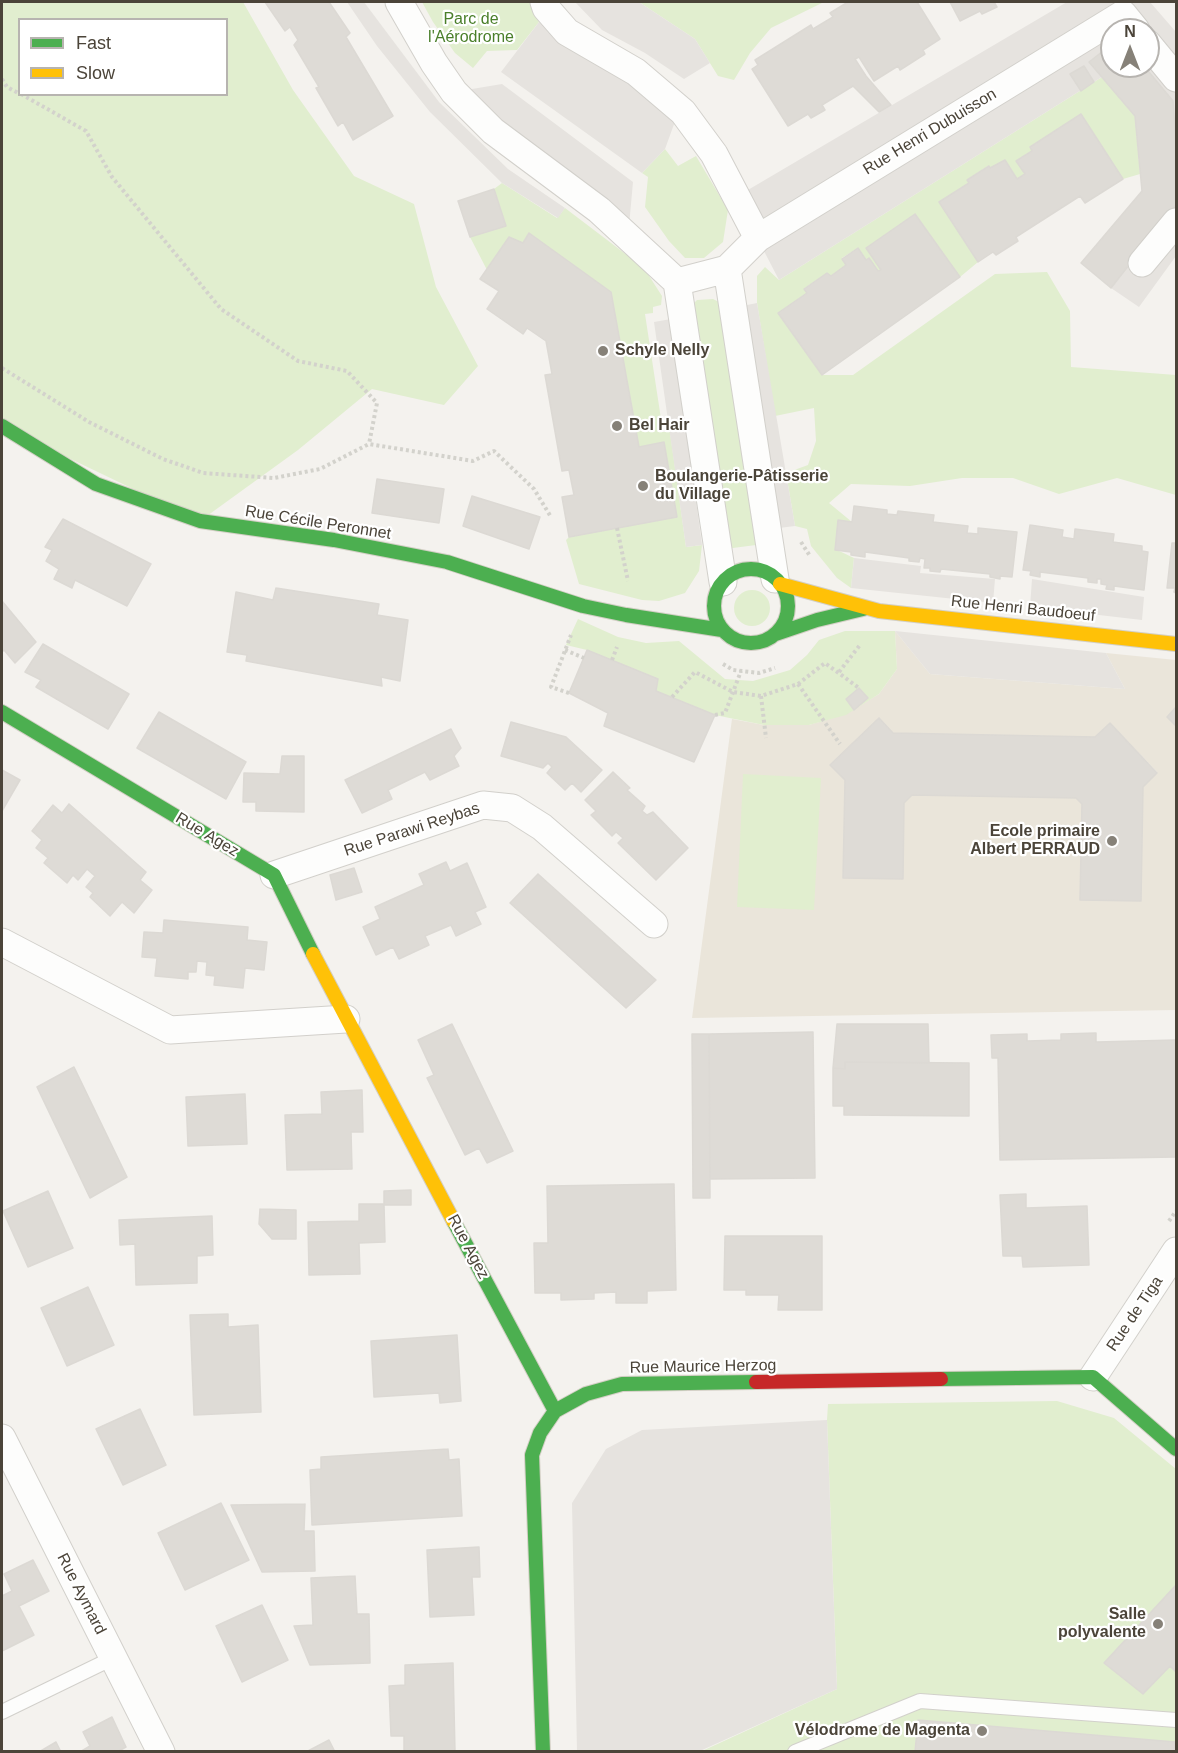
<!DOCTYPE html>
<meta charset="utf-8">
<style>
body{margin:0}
#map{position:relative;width:1178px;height:1753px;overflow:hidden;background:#f4f2ee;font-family:Helvetica,sans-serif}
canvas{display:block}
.frame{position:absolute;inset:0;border:3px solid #4b4439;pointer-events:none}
.legend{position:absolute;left:18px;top:18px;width:210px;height:78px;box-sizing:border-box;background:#fff;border:2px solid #b7b4b0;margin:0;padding:8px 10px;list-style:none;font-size:18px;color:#4b4439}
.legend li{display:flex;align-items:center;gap:12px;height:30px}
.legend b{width:30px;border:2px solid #b7b4b0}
.north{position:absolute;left:1100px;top:18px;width:60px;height:60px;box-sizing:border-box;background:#fff;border:2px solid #b7b4b0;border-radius:50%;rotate:0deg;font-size:16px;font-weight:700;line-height:24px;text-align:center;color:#4b4439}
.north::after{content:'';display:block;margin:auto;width:21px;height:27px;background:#868178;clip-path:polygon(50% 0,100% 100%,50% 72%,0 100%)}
</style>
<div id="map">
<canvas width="1178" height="1753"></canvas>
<div class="frame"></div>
<ul class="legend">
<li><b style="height:8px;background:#4caf50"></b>Fast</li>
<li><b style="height:8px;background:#ffc107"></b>Slow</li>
</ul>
<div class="north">N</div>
</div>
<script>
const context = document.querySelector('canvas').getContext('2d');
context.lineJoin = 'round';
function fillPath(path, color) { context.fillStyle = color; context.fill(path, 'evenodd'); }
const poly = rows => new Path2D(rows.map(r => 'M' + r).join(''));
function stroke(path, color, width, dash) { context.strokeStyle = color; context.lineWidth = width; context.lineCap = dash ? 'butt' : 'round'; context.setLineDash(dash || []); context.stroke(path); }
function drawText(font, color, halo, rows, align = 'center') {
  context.font = font + ' Helvetica,sans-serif'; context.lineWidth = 4.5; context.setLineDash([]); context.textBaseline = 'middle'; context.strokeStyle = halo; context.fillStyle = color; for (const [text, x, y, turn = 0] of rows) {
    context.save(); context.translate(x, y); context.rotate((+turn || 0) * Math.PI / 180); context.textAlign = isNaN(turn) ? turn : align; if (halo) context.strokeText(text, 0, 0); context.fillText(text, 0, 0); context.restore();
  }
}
fillPath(poly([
 [895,631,930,674,1125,689,1106,653,1176,660,1176,1010,692,1018,732,719,764,725,809,725,846,714,879,694,897,669],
 [879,719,893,733,1095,737,1110,723,1157,772,1143,787,1141,900,1081,899,1082,804,1076,798,912,795,904,803,903,879,843,878,845,780,831,765]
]), '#eae5da');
fillPath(poly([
 [2,2,243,2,293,90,354,176,414,204,436,287,478,366,444,405,372,389,298,450,200,521,2,426],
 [20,20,226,20,226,94,20,94],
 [422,2,532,2,539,22,517,50,487,51,473,68,455,53,433,22],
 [639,2,824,2,771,28,750,53,734,80,718,76,695,39],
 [1102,77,1135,116,1140,174,1123,179,1081,114,1030,147,1032,151,1017,160,1025,174,1017,179,1005,160,990,168,988,166,967,180,969,183,940,202,978,262,960,277,915,214,881,270,878,271,869,258,866,260,858,248,842,258,846,265,831,276,827,273,805,288,807,293,778,313,822,375,853,375,995,274,1047,272,1070,311,1071,367,1176,375,1176,495,1117,478,1059,494,1013,478,962,478,910,486,851,484,829,503,852,522,838,520,835,549,854,558,851,588,837,578,811,546,807,529,795,526,786,473,808,465,816,441,814,408,775,416,757,303,757,276,765,267,779,280],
 [665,149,678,166,696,156,728,210,723,242,704,258,685,258,669,241,645,207,648,177,642,173],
 [502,183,557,218,565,208,644,268,662,296,661,305,653,307,653,313,645,314,663,432,670,432,686,547,702,545,699,571,685,593,659,601,642,600,579,584,566,540,569,537,677,517,664,443,639,447,529,233,523,243,509,237,487,270,470,237,506,226,494,189],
 [713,299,723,304,758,541,756,545,725,549,688,309,697,300],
 '734 608a18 18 0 1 1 36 0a18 18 0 1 1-36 0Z',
 [578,619,618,637,646,643,679,641,725,679,753,681,790,670,807,655,819,640,845,631,895,631,897,669,879,694,846,715,809,725,764,725,715,715,656,691,658,679,587,650,566,645],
 [743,774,821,778,814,910,737,907],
 [1057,1401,1114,1418,1176,1469,1176,1751,700,1752,837,1689,827,1420,828,1404]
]), '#e1eecf');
fillPath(poly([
 [347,2,364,2,439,102,508,169,565,208,558,218,502,183,430,112,377,46],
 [575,2,639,2,695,39,710,63,684,79,645,53,602,30],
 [1067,2,1150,2,1176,32,1176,144,1173,101,1144,66,1148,66,1148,30,1112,30,1112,44,1089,62,1102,77,779,280,736,197],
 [539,22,626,76,677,116,665,149,642,173,501,72],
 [502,84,633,182,628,237,454,92],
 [1176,205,1176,256,1139,307,1111,288],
 [757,303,795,526,779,528,742,306],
 [671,319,702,545,686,547,654,322],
 [854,558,921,566,920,573,995,579,993,603,851,588],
 [1032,579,1144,597,1142,620,1030,607],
 [895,631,1106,653,1125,689,930,674],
 [827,1420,837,1689,700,1751,577,1751,572,1503,606,1449,642,1430]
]), '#e6e3df');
const building = poly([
 [265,2,329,2,350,33,346,37,393,116,353,140,343,122,338,126,316,88,319,87,294,45,298,40,290,27,285,31,265,2],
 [848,2,917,2,940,39,923,50,925,54,900,70,898,66,874,81,859,57,855,59,866,76,891,105,879,112,853,86,822,105,825,110,811,118,808,114,788,126,752,69,758,65,755,60,811,25,813,29,833,17,830,13,848,2],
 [950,2,994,2,997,7,982,14,980,11,960,21,950,2],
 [1112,44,1112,66,1144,66,1173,101,1176,144,1176,205,1111,288,1081,263,1142,191,1135,116,1089,62,1112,44],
 [1084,66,1094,82,1081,91,1070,74,1084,66],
 [1081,114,1123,179,1085,203,1080,196,1016,237,1018,241,996,255,993,252,978,262,939,202,969,183,967,180,989,166,990,168,1005,160,1017,179,1025,174,1016,161,1032,151,1030,147,1081,114],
 [494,189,506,226,470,237,458,201,494,189],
 [915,214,960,277,822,375,778,313,807,293,804,289,827,273,831,276,846,265,842,259,858,248,866,260,869,258,878,271,881,270,866,248,915,214],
 [529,233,611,292,639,447,664,442,677,517,569,537,562,497,574,495,569,470,562,471,545,375,552,374,546,341,527,328,523,334,487,309,499,291,480,279,509,237,523,243,529,233],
 [377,479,444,489,439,523,372,513,377,479],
 [472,496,540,517,529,549,463,526,472,496],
 [854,506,887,510,887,514,897,515,898,511,934,515,933,522,968,526,967,533,978,534,978,528,1017,532,1012,577,1000,576,1000,579,990,577,990,574,941,569,940,572,930,571,930,568,924,568,925,559,920,558,919,562,909,561,909,558,865,552,865,557,851,555,851,552,835,550,838,520,852,522,854,506],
 [63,519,151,564,127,606,75,580,72,588,54,579,59,569,46,561,52,550,45,547,63,519],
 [1030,525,1063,530,1062,537,1074,539,1075,529,1114,534,1113,542,1142,546,1142,551,1148,552,1144,590,1114,586,1114,590,1106,589,1107,585,1101,584,1101,579,1097,579,1097,583,1088,582,1088,578,1040,572,1040,577,1030,575,1031,571,1023,570,1030,525],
 [1172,543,1176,543,1176,593,1174,592,1175,588,1167,588,1172,543],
 [276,588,379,604,377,615,408,620,400,681,381,677,382,686,246,661,247,655,227,652,236,592,273,600,276,588],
 [2,601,36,642,15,663,4,650,2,652,2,601],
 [43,644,129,694,108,729,36,687,41,680,25,672,43,644],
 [587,650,658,679,656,691,715,715,694,762,604,726,608,713,569,693,587,650],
 [859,688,868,698,854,710,846,699,859,688],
 [1176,707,1176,726,1167,717,1176,707],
 [159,712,246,762,226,799,137,748,159,712],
 [879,718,893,733,1095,737,1110,723,1157,773,1143,787,1141,901,1080,900,1082,804,1076,798,912,795,904,803,903,879,843,878,845,780,830,765,879,718],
 [511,722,566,737,602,770,581,792,572,783,565,790,547,773,552,767,548,763,543,768,501,756,511,722],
 [451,729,461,748,454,756,459,766,430,780,425,772,388,790,392,799,362,813,345,780,451,729],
 [282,756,304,756,304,812,256,811,256,802,243,802,244,773,280,774,282,756],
 [2,770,20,780,2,811,2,770],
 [613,772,630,788,627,790,645,806,642,811,647,815,653,812,688,848,656,880,618,843,623,838,616,832,612,836,591,815,596,811,585,800,613,772],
 [69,804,146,872,140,880,152,890,134,913,122,902,110,916,90,897,93,893,86,887,95,876,87,869,78,880,73,875,67,883,44,863,48,858,36,848,42,840,32,831,53,805,62,813,69,804],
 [446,862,450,871,467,863,486,907,475,912,481,924,456,936,451,925,425,936,429,945,399,959,393,947,376,955,363,927,380,919,375,907,424,885,419,874,446,862],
 [354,868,362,892,336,900,330,875,354,868],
 [538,874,656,980,626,1008,510,903,538,874],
 [164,920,248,927,247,940,267,942,264,970,245,968,243,988,214,985,215,976,206,975,207,962,197,961,196,972,188,972,188,979,155,976,157,958,142,957,144,932,163,933,164,920],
 [452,1024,513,1151,487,1163,479,1148,465,1155,427,1078,434,1075,418,1040,452,1024],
 [837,1024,928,1024,929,1063,845,1062,845,1069,833,1068,837,1024],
 [813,1032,815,1178,710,1179,709,1034,813,1032],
 [1096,1033,1096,1042,1176,1040,1176,1157,1000,1160,998,1058,992,1058,991,1035,1027,1034,1027,1041,1061,1040,1061,1034,1096,1033],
 [692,1034,709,1034,710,1198,693,1198,692,1034],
 [845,1062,969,1063,969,1116,844,1115,844,1106,833,1106,833,1068,845,1069,845,1062],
 [74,1067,127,1177,90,1198,37,1087,74,1067],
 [362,1090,363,1132,351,1132,352,1169,287,1170,285,1115,322,1114,321,1092,362,1090],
 [245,1094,247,1144,188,1146,186,1097,245,1094],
 [674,1184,676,1290,647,1291,647,1303,616,1303,616,1292,594,1293,594,1299,561,1300,561,1293,535,1293,534,1243,548,1243,547,1186,674,1184],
 [411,1190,411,1205,384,1205,385,1242,359,1243,360,1274,309,1275,308,1222,359,1221,359,1204,384,1204,384,1191,411,1190],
 [48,1191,73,1248,28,1267,3,1211,48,1191],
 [1026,1194,1026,1208,1087,1206,1089,1265,1023,1267,1022,1256,1003,1256,1000,1195,1026,1194],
 [260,1209,296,1210,296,1239,272,1239,259,1224,260,1209],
 [212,1216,213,1255,197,1256,197,1283,136,1285,135,1244,120,1245,119,1220,212,1216],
 [725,1236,822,1236,822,1310,778,1310,779,1295,746,1295,746,1290,724,1290,725,1236],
 [88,1287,114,1345,67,1366,41,1308,88,1287],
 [228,1314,228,1327,258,1325,261,1412,194,1415,190,1315,228,1314],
 [457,1335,461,1401,440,1403,439,1393,374,1397,371,1341,457,1335],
 [140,1409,166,1465,123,1485,96,1429,140,1409],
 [448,1449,449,1460,459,1459,462,1516,312,1525,310,1470,321,1469,321,1457,448,1449],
 [221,1503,249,1560,185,1590,158,1533,221,1503],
 [305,1504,304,1531,314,1531,315,1571,262,1572,231,1505,305,1504],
 [479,1547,480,1577,472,1577,474,1615,430,1617,427,1550,479,1547],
 [33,1560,49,1591,19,1606,34,1635,2,1651,2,1596,12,1591,4,1574,33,1560],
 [355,1576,357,1614,369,1614,370,1663,310,1665,294,1626,313,1625,311,1578,355,1576],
 [1176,1585,1176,1672,1170,1666,1143,1694,1104,1663,1176,1585],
 [262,1605,288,1660,242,1682,216,1626,262,1605],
 [453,1663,455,1752,404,1752,404,1736,391,1736,389,1686,405,1685,405,1665,453,1663],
 [112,1717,126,1747,117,1752,80,1752,90,1746,83,1732,112,1717],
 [918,1720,1175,1742,1174,1752,915,1752,918,1720],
 [329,1740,335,1752,306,1752,329,1740],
 [56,1742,61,1752,39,1752,56,1742]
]);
fillPath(building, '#dedbd6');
stroke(building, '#dcd9d4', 1.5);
const lane = poly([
 [2,1712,113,1658],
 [795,1752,920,1701,1176,1720]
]);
const street = poly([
 [399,2,434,63,454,92,493,131,599,210,677,282],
 [544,2,546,8,567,32,636,72,683,112,714,154,758,238],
 [1148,44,1176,78],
 [1142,263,1176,222],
 [727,269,775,579],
 [677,282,727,269,758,238,1123,14,1136,30],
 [677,282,723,582],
 [274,875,483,805,512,808,542,827,654,924],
 [2,942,170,1030,346,1019],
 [1093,1377,1176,1251],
 [2,1438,161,1752]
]);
const fast = poly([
 [2,426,96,484,200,521,334,540,447,562,583,606,626,615,722,630],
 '714 606a37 37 0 1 1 74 0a37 37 0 1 1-74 0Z',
 [776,634,817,620,863,609],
 [2,712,274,875,313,954],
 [454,1222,555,1411],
 [941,1379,1093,1377,1176,1449],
 [543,1752,532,1455,540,1433,555,1411,586,1394,622,1384,756,1382]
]);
const slow = poly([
 [780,584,879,611,1176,644],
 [313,954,454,1222]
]);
const jam = poly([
 [756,1382,941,1379]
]);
stroke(lane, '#d2d0cb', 16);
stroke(street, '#d2d0cb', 29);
stroke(fast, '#d3cfc5', 16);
stroke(slow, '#d3cfc5', 16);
stroke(jam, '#d3cfc5', 16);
stroke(poly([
 [2,79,7,87,20,94],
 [21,94,86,131,112,177,221,309,298,361,347,371,377,403,369,444],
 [2,368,89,422,163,459,203,473,274,478,320,469,369,444,473,461,494,451,534,489,551,517],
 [617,528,628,581],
 [801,542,810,556],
 [565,650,584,658],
 [612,660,617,647],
 [723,664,733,670,759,673,775,668],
 [839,672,860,645],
 [798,684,840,744],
 [569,693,551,687,571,635],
 [761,696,766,738],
 [672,697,695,672,733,692,761,696,798,684,825,663,859,688],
 [715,715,725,713,741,671],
 [1169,1221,1176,1211]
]), '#d3d2cc', 4, [3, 3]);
stroke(lane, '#fdfdfc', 14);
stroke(street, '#fdfdfc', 27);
stroke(fast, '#4caf50', 14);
stroke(slow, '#ffc107', 14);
stroke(jam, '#c62828', 14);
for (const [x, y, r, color] of [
 [603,351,6,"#868178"],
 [617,426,6,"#868178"],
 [643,486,6,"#868178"],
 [1112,841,6,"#868178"],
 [1158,1624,6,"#868178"],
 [982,1731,6,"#868178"]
]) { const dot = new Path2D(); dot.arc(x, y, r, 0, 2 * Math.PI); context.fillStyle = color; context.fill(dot); stroke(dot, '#fff', 2); }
drawText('16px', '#4a7f2a', '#fff', [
 ["Parc de",471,20],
 ["l'Aérodrome",471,38]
]);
drawText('16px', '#4b4439', '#fff', [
 ["Rue Henri Dubuisson",930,132,-31],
 ["Rue Cécile Peronnet",318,523,9],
 ["Rue Henri Baudoeuf",1023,609,6],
 ["Rue Parawi Reybas",412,830,-18],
 ["Rue Agez",207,835,31],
 ["Rue Agez",468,1247,62],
 ["Rue de Tiga",1135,1314,-56],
 ["Rue Maurice Herzog",703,1367,-1],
 ["Rue Aymard",81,1594,63]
]);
drawText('bold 16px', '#4b4439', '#fff', [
 ["Schyle Nelly",615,351],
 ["Bel Hair",629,426],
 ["Boulangerie-Pâtisserie",655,477],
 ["du Village",655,495],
 ["Ecole primaire",1100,832,"right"],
 ["Albert PERRAUD",1100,850,"right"],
 ["Salle",1146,1615,"right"],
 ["polyvalente",1146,1633,"right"],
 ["Vélodrome de Magenta",970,1731,"right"]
], 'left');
</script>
